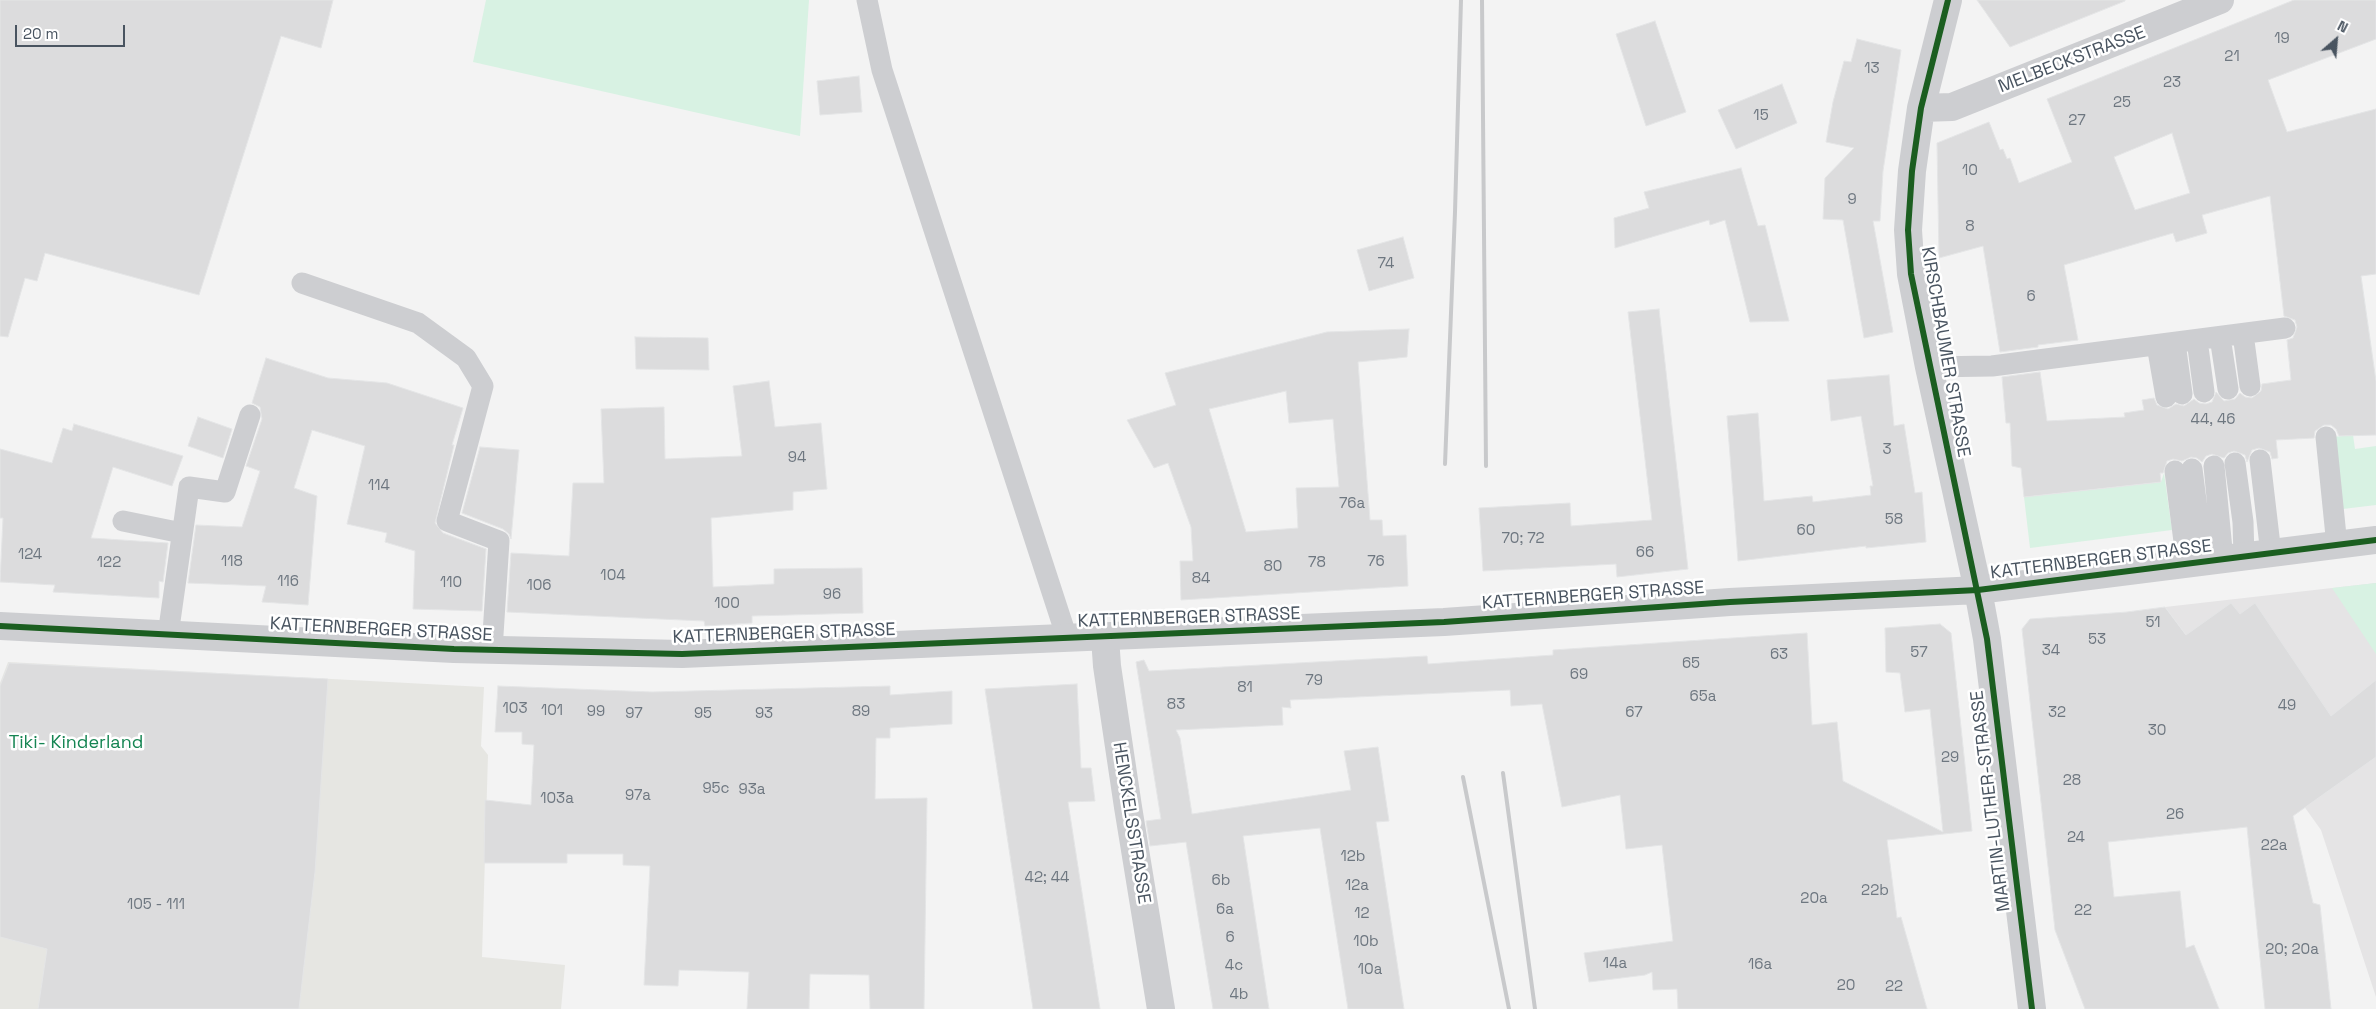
<!DOCTYPE html>
<style>
body{margin:0}
#map{position:relative;width:2376px;height:1009px;overflow:hidden;background:#f3f3f3;font-family:"Space Grotesk",sans-serif}
canvas{display:block}
.north{position:absolute;left:2311px;top:15px;width:50px;height:50px;-webkit-text-stroke:4px #fff;paint-order:stroke;rotate:27deg;font-size:14px;font-weight:700;line-height:20px;text-align:center;color:#495460}
.north::after{content:'';display:block;margin:auto;width:18px;height:22px;background:#495460;clip-path:polygon(50% 0,100% 100%,50% 72%,0 100%)}
.scale{position:absolute;left:15px;top:25px;width:110px;height:22px;box-sizing:border-box;border:2px solid #495460;border-top:0;padding-left:6px;font-size:15px;line-height:18px;white-space:nowrap;color:#495460;-webkit-text-stroke:4px #fff;paint-order:stroke}
</style>
<div id="map">
<canvas width="2376" height="1009"></canvas>
<div class="north">N</div>
<div class="scale">20 m</div>
</div>
<script>
const context = document.querySelector('canvas').getContext('2d');
context.lineJoin = 'round';
function fillPath(path, color) { context.fillStyle = color; context.fill(path, 'evenodd'); }
const poly = rows => new Path2D(rows.map(r => 'M' + r).join(''));
function stroke(path, color, width, dash) { context.strokeStyle = color; context.lineWidth = width; context.lineCap = dash ? 'butt' : 'round'; context.setLineDash(dash || []); context.stroke(path); }
function drawText(font, color, halo, rows, align = 'center') {
  context.font = font + ' "Space Grotesk",sans-serif'; context.lineWidth = 5; context.setLineDash([]); context.textBaseline = 'middle'; context.strokeStyle = halo; context.fillStyle = color; for (const [text, x, y, turn = 0] of rows) {
    context.save(); context.translate(x, y); context.rotate((+turn || 0) * Math.PI / 180); context.textAlign = isNaN(turn) ? turn : align; if (halo) context.strokeText(text, 0, 0); context.fillText(text, 0, 0); context.restore();
  }
}
fillPath(poly([
 [8,662,484,687,481,746,488,755,482,957,565,965,561,1009,0,1009,0,683]
]), '#e6e6e2');
fillPath(poly([
 [2376,583,2376,997,2321,830,2226,697,2186,635,2165,607]
]), '#e5e4e5');
fillPath(poly([
 [486,0,809,0,800,136,473,62],
 [2353,435,2355,449,2376,446,2376,505,2343,509,2333,437],
 [2164,473,2172,530,2030,548,2024,497,2161,482],
 [2376,583,2376,654,2332,588]
]), '#d8f2e3');
const building = poly([
 [0,0,333,0,321,48,281,36,199,295,45,253,37,281,25,278,8,337,0,336,0,0],
 [1977,0,2125,0,2125,1,2010,47,1977,0],
 [2294,0,2376,0,2376,39,2268,80,2287,132,2376,109,2376,274,2361,276,2376,381,2376,435,2339,436,2336,429,2331,425,2324,425,2315,431,2314,438,2276,440,2278,458,2272,459,2270,452,2259,448,2252,450,2247,462,2245,455,2234,451,2228,453,2224,458,2212,454,2206,456,2202,462,2197,458,2191,457,2182,461,2173,459,2167,461,2163,473,2160,473,2161,482,2024,497,2021,468,2012,466,2010,423,2006,423,2002,377,2040,372,2047,421,2125,417,2124,413,2144,410,2142,400,2154,398,2157,405,2168,409,2176,404,2184,406,2194,399,2199,403,2206,404,2212,402,2216,392,2224,401,2235,399,2240,393,2245,397,2252,398,2261,391,2262,384,2291,380,2287,340,2293,338,2297,327,2295,320,2284,316,2270,196,2202,215,2207,233,2176,242,2173,233,2064,265,2078,340,2038,345,2038,347,2000,352,1983,246,1939,258,1937,143,1989,122,2000,150,2003,149,2007,159,2010,158,2019,183,2072,162,2047,99,2294,0],
 [2172,133,2190,193,2135,210,2114,157,2172,133],
 [1655,21,1686,112,1646,126,1616,34,1655,21],
 [1857,39,1901,50,1883,171,1880,221,1873,221,1893,332,1864,338,1843,220,1823,219,1825,178,1854,148,1826,142,1833,102,1844,61,1851,62,1857,39],
 [859,76,862,112,820,115,817,81,859,76],
 [1782,84,1797,123,1736,149,1718,110,1782,84],
 [1741,168,1758,226,1765,225,1789,321,1750,322,1725,220,1710,225,1709,220,1615,248,1614,218,1649,208,1644,192,1741,168],
 [1403,237,1414,278,1369,291,1357,250,1403,237],
 [1659,309,1688,569,1617,577,1616,564,1483,571,1479,508,1570,503,1571,526,1652,520,1628,312,1659,309],
 [1409,329,1407,357,1358,362,1370,520,1382,520,1383,536,1406,535,1408,586,1181,600,1180,561,1193,561,1191,527,1168,463,1154,468,1127,420,1176,405,1165,373,1327,332,1409,329],
 [1286,391,1289,423,1333,419,1339,487,1296,488,1298,528,1246,532,1209,409,1286,391],
 [635,337,708,338,709,370,636,369,635,337],
 [266,358,328,378,387,383,463,408,452,445,454,445,435,523,443,533,486,549,482,611,413,609,415,551,385,542,387,533,347,524,365,446,312,430,294,488,317,496,308,605,262,602,266,586,188,583,196,525,242,527,260,471,246,466,262,419,260,407,252,403,266,358],
 [1889,375,1894,426,1904,424,1915,493,1922,492,1926,542,1866,548,1866,546,1738,561,1727,416,1758,413,1764,501,1812,496,1813,502,1871,495,1870,486,1873,486,1861,416,1831,421,1827,380,1889,375],
 [769,381,775,427,821,423,827,489,793,492,793,510,711,518,713,587,774,584,774,569,862,568,863,613,752,616,752,623,705,626,704,621,507,612,511,553,569,556,573,483,604,483,601,409,664,407,665,459,742,456,733,386,769,381],
 [198,417,232,429,223,458,188,446,198,417],
 [74,424,183,456,172,486,113,467,91,538,168,543,163,582,159,581,159,598,53,592,55,585,0,582,3,518,0,518,0,449,52,463,63,428,72,431,74,424],
 [480,447,519,450,511,539,509,534,503,529,462,513,480,447],
 [2231,603,2240,614,2255,603,2331,716,2376,680,2376,757,2293,816,2313,903,2320,905,2331,1009,2265,1009,2247,827,2108,842,2114,897,2180,891,2186,948,2194,945,2219,1009,2085,1009,2055,930,2022,629,2030,619,2127,612,2165,607,2186,635,2231,603],
 [1940,624,1951,633,1972,831,1887,840,1897,918,1901,917,1927,1009,1678,1009,1677,989,1653,990,1652,972,1645,975,1589,982,1584,953,1673,941,1662,845,1626,849,1620,795,1562,807,1542,704,1511,706,1510,690,1290,700,1291,708,1282,707,1283,725,1176,730,1180,738,1192,814,1351,790,1344,751,1378,747,1389,821,1376,822,1404,1009,1348,1009,1320,828,1243,836,1269,1009,1213,1009,1186,842,1150,846,1146,821,1161,819,1136,662,1144,660,1149,671,1427,656,1428,664,1553,655,1553,650,1807,633,1812,725,1837,722,1843,781,1943,832,1930,709,1905,712,1900,673,1886,672,1885,628,1940,624],
 [9,663,328,679,315,872,299,1009,38,1009,47,949,0,937,0,686,9,663],
 [1077,684,1081,768,1091,768,1095,801,1068,802,1100,1009,1033,1009,985,689,1077,684],
 [498,686,652,692,890,686,890,695,952,691,952,724,890,728,890,738,876,738,875,799,927,798,924,1009,870,1009,869,975,810,974,809,1009,747,1009,749,972,679,970,678,986,644,985,650,866,623,865,623,854,567,854,567,863,484,863,485,800,531,805,534,745,522,744,522,732,495,732,498,686]
]);
fillPath(building, '#dcdcdd');
stroke(building, '#e4e5e6', 1);
stroke(poly([
 [867,0,882,70,1067,638],
 [302,283,418,323,466,358,483,386,447,521,499,541,492,650],
 [2243,334,2250,386],
 [2220,337,2228,389],
 [2197,340,2204,392],
 [2175,343,2182,394],
 [2157,345,2166,397],
 [1929,367,1992,366,2285,328],
 [2326,437,2337,546],
 [2260,460,2271,554],
 [2235,463,2243,522,2244,558],
 [2214,466,2223,560],
 [2192,469,2204,563],
 [2175,471,2187,565],
 [123,521,182,533],
 [168,635,189,487,225,492,250,415]
]), '#cdced1', 21);
stroke(poly([
 [1948,0,1921,108,1912,171,1908,230,1911,274,1929,367,1978,590],
 [1921,108,1952,107,2220,0],
 [1105,637,1107,666,1128,807,1161,1009]
]), '#cdced1', 28);
stroke(poly([
 [1978,590,1987,639,2032,1009],
 [0,626,454,649,682,654,1444,622,1730,602,1978,590,2376,540]
]), '#cdced1', 28);
stroke(poly([
 [1482,0,1486,466],
 [1445,464,1455,212,1461,0],
 [1503,773,1535,1009],
 [1463,777,1509,1009]
]), '#c8c9cb', 4);
stroke(poly([
 [1948,0,1921,108,1912,171,1908,230,1911,274,1987,639,2032,1009],
 [0,626,454,649,682,654,1444,622,1730,602,1978,590,2376,540]
]), '#1b5e20', 6);
drawText('15px', '#6e7780', null, [
 ["19",2282,39],
 ["21",2232,57],
 ["13",1872,69],
 ["23",2172,83],
 ["25",2122,103],
 ["15",1761,116],
 ["27",2077,121],
 ["10",1970,171],
 ["9",1852,200],
 ["8",1970,227],
 ["74",1386,264],
 ["6",2031,297],
 ["44, 46",2213,420],
 ["3",1887,450],
 ["94",797,458],
 ["114",379,486],
 ["76a",1352,504],
 ["58",1894,520],
 ["60",1806,531],
 ["70; 72",1523,539],
 ["66",1645,553],
 ["124",30,555],
 ["118",232,562],
 ["76",1376,562],
 ["122",109,563],
 ["78",1317,563],
 ["80",1273,567],
 ["104",613,576],
 ["84",1201,579],
 ["116",288,582],
 ["110",451,583],
 ["106",539,586],
 ["96",832,595],
 ["100",727,604],
 ["51",2153,623],
 ["53",2097,640],
 ["34",2051,651],
 ["57",1919,653],
 ["63",1779,655],
 ["65",1691,664],
 ["69",1579,675],
 ["79",1314,681],
 ["81",1245,688],
 ["65a",1703,697],
 ["83",1176,705],
 ["49",2287,706],
 ["103",515,709],
 ["101",552,711],
 ["99",596,712],
 ["89",861,712],
 ["67",1634,713],
 ["32",2057,713],
 ["97",634,714],
 ["95",703,714],
 ["93",764,714],
 ["30",2157,731],
 ["29",1950,758],
 ["28",2072,781],
 ["95c",716,789],
 ["93a",752,790],
 ["97a",638,796],
 ["103a",557,799],
 ["26",2175,815],
 ["24",2076,838],
 ["22a",2274,846],
 ["12b",1353,857],
 ["42; 44",1047,878],
 ["6b",1221,881],
 ["12a",1357,886],
 ["22b",1875,891],
 ["20a",1814,899],
 ["105 - 111",156,905],
 ["6a",1225,910],
 ["22",2083,911],
 ["12",1362,914],
 ["6",1230,938],
 ["10b",1366,942],
 ["20; 20a",2292,950],
 ["14a",1615,964],
 ["16a",1760,965],
 ["4c",1234,966],
 ["10a",1370,970],
 ["20",1846,986],
 ["22",1894,987],
 ["4b",1239,995]
]);
drawText('18px', '#495460', '#fff', [
 ["MELBECKSTRASSE",2072,60,-21],
 ["KIRSCHBAUMER STRASSE",1945,352,80],
 ["KATTERNBERGER STRASSE",2101,560,-7],
 ["KATTERNBERGER STRASSE",1593,596,-4],
 ["KATTERNBERGER STRASSE",1189,618,-2],
 ["KATTERNBERGER STRASSE",381,630,3],
 ["KATTERNBERGER STRASSE",784,634,-2],
 ["MARTIN-LUTHER-STRASSE",1991,801,-97],
 ["HENCKELSSTRASSE",1131,823,81]
]);
drawText('18px', '#168553', '#fff', [
 ["Tiki- Kinderland",76,743]
]);
</script>
